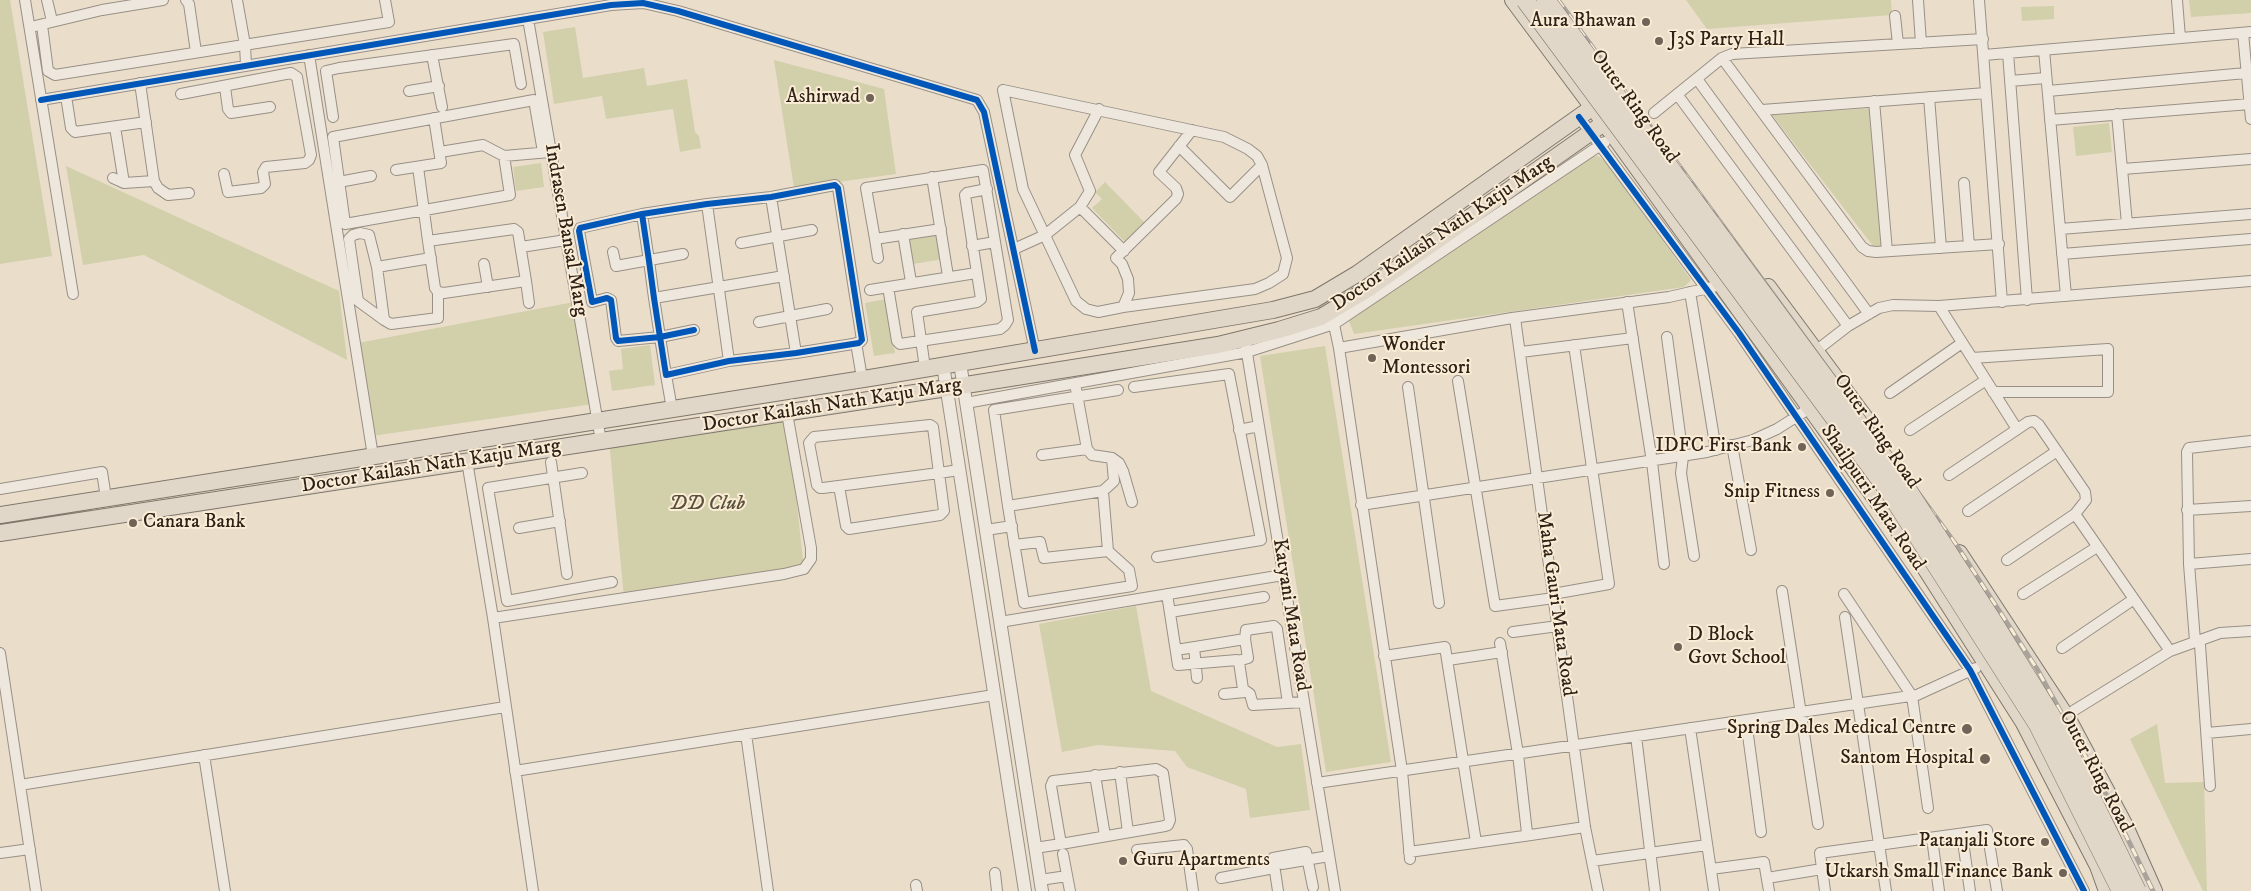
<!DOCTYPE html>
<style>
body{margin:0}
canvas{display:block;background:#eadecb}
</style>
<canvas width="2251" height="891"></canvas>
<script>
const context = document.querySelector('canvas').getContext('2d');
context.lineJoin = 'round';
function fillPath(path, color) { context.fillStyle = color; context.fill(path, 'evenodd'); }
const poly = rows => new Path2D(rows.map(r => 'M' + r).join(''));
function stroke(path, color, width, dash) { context.strokeStyle = color; context.lineWidth = width; context.lineCap = dash ? 'butt' : 'round'; context.setLineDash(dash || []); context.stroke(path); }
function drawText(font, color, halo, rows, align = 'center') {
  context.font = font + ' "IM FELL DW Pica",serif'; context.lineWidth = 4; context.setLineDash([]); context.textBaseline = 'middle'; context.strokeStyle = halo; context.fillStyle = color; for (const [text, x, y, turn = 0] of rows) {
    context.save(); context.translate(x, y); context.rotate((+turn || 0) * Math.PI / 180); context.textAlign = isNaN(turn) ? turn : align; if (halo) context.strokeText(text, 0, 0); context.fillText(text, 0, 0); context.restore();
  }
}
fillPath(poly([
 [0,0,10,0,52,256,0,264],
 [1686,0,1891,0,1892,15,1707,29],
 [2189,0,2251,0,2251,13,2191,17],
 [2054,6,2054,19,2022,21,2021,7],
 [575,27,583,78,644,68,647,86,687,79,695,132,699,136,701,148,680,152,673,109,606,119,602,96,554,104,543,32],
 [774,60,884,89,896,174,794,188],
 [1874,108,1886,247,1873,246,1772,115],
 [2109,123,2112,152,2076,156,2073,127],
 [1598,156,1608,164,1691,280,1684,287,1354,334,1349,321,1579,158],
 [541,163,544,187,516,191,513,167],
 [66,166,339,291,347,360,144,255,83,265],
 [1105,182,1145,223,1125,242,1092,208,1102,199,1095,192],
 [939,231,944,259,913,264,909,236],
 [886,299,895,353,874,356,865,303],
 [574,302,593,404,372,436,358,343],
 [650,345,655,385,612,391,609,371,623,369,621,349],
 [1325,346,1391,762,1326,772,1260,356],
 [787,413,804,569,624,598,609,440],
 [1136,606,1151,691,1277,747,1301,744,1310,810,1250,818,1246,789,1187,767,1175,751,1098,745,1062,752,1039,624],
 [2157,724,2165,783,2204,782,2207,891,2203,891,2130,739]
]), '#d2cfab');
const minor = poly([
 [25,0,73,294],
 [47,0,52,21],
 [186,0,189,4,196,52],
 [237,0,245,45,246,65],
 [1918,0,1921,43],
 [1979,0,2002,302],
 [2177,0,2180,38],
 [1895,16,1898,44],
 [528,19,601,441],
 [42,25,48,71,55,75,389,22,385,0],
 [35,26,102,10,163,0],
 [2243,33,2251,119],
 [2044,50,2066,296],
 [2008,53,2027,300],
 [309,55,373,456],
 [432,55,442,107],
 [1984,55,2251,32],
 [1722,58,1862,247,1868,251,1876,252,1999,244],
 [1697,79,1869,314],
 [2010,81,2046,78],
 [140,83,154,181,158,188,168,195,189,193],
 [225,87,228,109,231,113,270,107],
 [1003,90,1224,137,1248,149,1257,156,1262,165,1287,258,1283,274,1269,283,1255,289,1123,307,1098,312,1086,309,1076,301,1023,189,1003,90],
 [409,91,439,86],
 [2048,91,2246,73],
 [181,94,291,73,297,77,311,155,309,160,305,163,266,167,263,172,265,184,261,188,228,192,224,174],
 [1677,94,1848,326],
 [66,96,71,128,75,132,146,122],
 [1929,97,1941,248],
 [41,100,611,5,643,3,678,11,977,100,984,112,1035,351],
 [1874,101,1887,251],
 [1762,110,1986,93],
 [1654,113,1722,58,1732,54,1983,39],
 [2117,114,2127,224],
 [333,117,326,71,339,68,514,44,521,84],
 [1579,117,1739,333,1970,670,2084,891],
 [2050,120,2250,104],
 [115,127,124,183],
 [1179,146,1230,197,1262,165],
 [440,152,483,145,504,156,550,152],
 [504,156,510,195,345,224,333,137,534,100,543,152],
 [418,167,428,241,435,288,438,292,444,293,526,281,518,232,514,229,428,241],
 [2123,169,2251,159],
 [396,170,441,163,434,118],
 [932,177,948,276],
 [113,178,124,183,154,181],
 [339,182,371,176],
 [1964,183,1969,246],
 [771,197,796,353],
 [707,204,729,361],
 [1080,207,1090,191,1075,155,1099,109],
 [642,214,649,261,654,298,660,337,666,375,729,361,796,353,859,343,862,340,838,188,835,185,771,197,707,204,642,214,580,228,579,231,592,302,607,298,611,300,616,338,618,341,660,337,694,330],
 [2060,229,2251,214],
 [903,234,911,282],
 [875,239,878,258],
 [741,243,812,230],
 [972,246,995,242],
 [521,247,566,240],
 [1014,249,1045,235,1080,207,1124,251],
 [613,252,616,266,683,254],
 [2062,254,2251,239],
 [484,264,488,287],
 [377,267,431,258],
 [526,281,529,303],
 [888,287,897,341,900,344,1000,329,1005,325,1008,320,983,170,866,188,875,239,941,229],
 [870,290,976,273],
 [1690,292,1716,450],
 [654,298,784,276],
 [1627,302,1652,462,1664,564],
 [1939,306,2017,429],
 [1123,307,1129,293,1128,279,1122,264,1116,258,1176,199,1178,194,1176,188,1159,172,1192,130],
 [1515,318,1585,827,1598,891],
 [384,320,377,267,369,235,360,233,353,235,349,239,358,301,384,320,391,324,438,318,438,292],
 [1333,320,1339,348,1402,771,1410,859],
 [759,322,827,309],
 [1667,337,1683,457,1681,473,1694,556],
 [856,343,862,378],
 [1246,347,1335,891],
 [1339,348,1512,318,1669,297,1713,287],
 [1817,350,1848,326,1879,308,1893,305,1939,306,2251,281],
 [1521,352,1633,338],
 [1972,358,2108,349,2108,392,1993,392],
 [925,368,917,312,977,302,981,299,965,195,967,193,987,189],
 [666,375,672,409],
 [1458,381,1495,606,1554,598],
 [1134,387,1229,374,1261,540,1157,557],
 [1408,387,1439,603],
 [1076,389,1087,449,1092,455,1112,458,1119,463,1123,471,1132,502],
 [1890,393,1962,343],
 [966,403,1247,352,1334,324,1605,142],
 [1239,430,1259,426],
 [1910,430,1986,380],
 [1732,445,1751,550],
 [1042,455,1087,449],
 [1112,458,1114,481,1103,491,1008,506,994,410,1118,390],
 [467,461,493,618,533,891],
 [551,462,567,574],
 [582,473,488,488,507,601,612,582],
 [1949,475,2028,422,2034,421,2039,425,2085,492,2086,500,2075,514,2007,560],
 [839,486,846,526,849,529,940,515,944,511,939,473,933,427,930,425,814,437,809,443,817,485,820,488,823,488,939,473,959,470],
 [0,489,102,472,106,498],
 [1361,505,1707,452,1753,440,1777,429,1810,408],
 [1008,506,1024,603,1132,586,1129,570,1108,551,1103,491],
 [2187,510,2251,506],
 [1968,511,2057,451],
 [2075,514,2170,651],
 [519,528,560,521],
 [986,530,1012,526],
 [1014,545,1040,542,1044,558,1108,551],
 [2189,564,2251,559],
 [1782,591,1818,824],
 [1167,594,1178,665,1237,660,1239,662,1243,689,1250,694,1253,705,1304,702],
 [1553,594,1609,584,1574,345],
 [1844,594,1912,696,1928,808],
 [2023,594,2097,547],
 [1170,612,1264,597],
 [1845,617,1886,891],
 [493,618,784,574,804,569,811,559,811,548,787,413],
 [1000,622,1283,575],
 [1513,632,1558,626],
 [2195,641,2189,564,2187,452,2189,448,2251,441],
 [2200,645,2210,786],
 [1194,647,1197,678],
 [2062,648,2134,599],
 [1176,650,1245,639,1246,630,1274,626,1277,629,1288,703],
 [0,653,36,891],
 [1384,656,1445,647,1476,842],
 [1448,660,1502,652],
 [1238,661,1248,658,1245,639],
 [1224,694,1245,692],
 [2065,716,2170,651,2220,633,2251,631],
 [1746,720,1761,832],
 [1690,728,1714,891],
 [2207,733,2251,729],
 [746,734,768,891],
 [1636,736,1655,891],
 [204,755,225,891],
 [515,771,994,695],
 [1120,772,1128,832],
 [1095,775,1105,836],
 [1317,783,1917,695,1976,668],
 [20,785,505,707],
 [1962,834,1970,891],
 [1524,836,1585,827],
 [1932,838,1939,891],
 [1035,848,1061,844,1165,826,1168,825,1170,820,1163,773,1156,769,1053,781,1051,786,1061,844],
 [1137,850,1184,845,1187,849,1193,891],
 [1409,852,1524,836,1527,833,1518,754,1500,643],
 [0,853,30,849],
 [1063,854,1070,891],
 [1592,861,1707,845],
 [1282,864,1329,856],
 [1711,869,1764,862,1769,891],
 [995,873,997,891],
 [1221,878,1274,868],
 [1767,878,1822,869],
 [1040,880,1067,876],
 [916,885,917,891],
 [1278,891,1273,858,1306,852,1313,887],
 [1825,891,1820,853,1987,830,1997,891]
]);
const tertiary = poly([
 [960,363,1042,891],
 [943,365,1025,891]
]);
const primary = poly([
 [1513,0,1615,137,1922,563,2024,723,2098,866,2107,891],
 [1768,287,1874,430],
 [0,515,876,377,1273,310,1315,299,1357,274,1593,107],
 [0,533,947,388,1218,345,1279,330,1321,317,1368,289,1604,123],
 [1959,553,2069,721,2124,824,2154,891]
]);
stroke(minor, '#999085', 12);
stroke(tertiary, '#999085', 14);
stroke(primary, '#7f776c', 18);
stroke(minor, '#ede7de', 10);
stroke(tertiary, '#ede7de', 12);
stroke(primary, '#e1d7c8', 16);
const rail = poly([
 [1558,0,1957,546,2037,669,2102,786,2153,891]
]);
stroke(rail, '#a9a39b', 5);
stroke(rail, '#faecd5', 3, [9]);
const trunkBridge = poly([
 [1525,0,1890,493,2038,725,2121,891],
 [1546,0,1905,486,1990,617,2052,717,2137,891]
]);
stroke(trunkBridge, '#7f776c', 19, []);
stroke(trunkBridge, '#e1d7c8', 18);
stroke(poly([
 [41,100,611,5,643,3,678,11,977,100,984,112,1035,351],
 [1579,117,1739,333,1970,670,2084,891],
 [642,214,649,261,654,298,660,337,666,375,729,361,796,353,859,343,862,340,838,188,835,185,771,197,707,204,642,214,580,228,579,231,592,302,607,298,611,300,616,338,618,341,660,337,694,330]
]), '#0057b8', 6);
for (const [x, y, r, color] of [
 [1646,22,5,"#706357"],
 [1659,41,5,"#706357"],
 [870,98,5,"#706357"],
 [1372,358,5,"#706357"],
 [1802,447,5,"#706357"],
 [1830,493,5,"#706357"],
 [133,523,5,"#706357"],
 [1678,647,5,"#706357"],
 [1967,729,6,"#706357"],
 [1985,759,6,"#706357"],
 [2045,842,5,"#706357"],
 [1123,861,5,"#706357"],
 [2063,873,5,"#706357"]
]) { const dot = new Path2D(); dot.arc(x, y, r, 0, 2 * Math.PI); context.fillStyle = color; context.fill(dot); stroke(dot, '#faecd5', 2); }
drawText('20px', '#2e2118', '#faecd5', [
 ["Aura Bhawan",1636,22],
 ["J3S Party Hall",1669,41,"left"],
 ["Ashirwad",860,98],
 ["Wonder",1382,346,"left"],
 ["Montessori",1382,369,"left"],
 ["IDFC First Bank",1792,447],
 ["Snip Fitness",1820,493],
 ["Canara Bank",143,523,"left"],
 ["D Block",1688,636,"left"],
 ["Govt School",1688,659,"left"],
 ["Spring Dales Medical Centre",1956,729],
 ["Santom Hospital",1974,759],
 ["Patanjali Store",2035,842],
 ["Guru Apartments",1133,861,"left"],
 ["Utkarsh Small Finance Bank",2053,873]
], 'right');
drawText('20px', '#2e2118', '#faecd5', [
 ["Outer Ring Road",1634,107,54],
 ["Indrasen Bansal Marg",565,230,80],
 ["Doctor Kailash Nath Katju Marg",1443,234,-34],
 ["Doctor Kailash Nath Katju Marg",832,406,-9],
 ["Outer Ring Road",1876,432,55],
 ["Doctor Kailash Nath Katju Marg",431,467,-9],
 ["Shailputri Mata Road",1872,498,56],
 ["Maha Gauri Mata Road",1555,604,82],
 ["Katyani Mata Road",1290,615,81],
 ["Outer Ring Road",2095,772,62]
]);
drawText('italic 20px', '#59513c', '#faecd5', [
 ["DD Club",707,505]
]);
</script>
